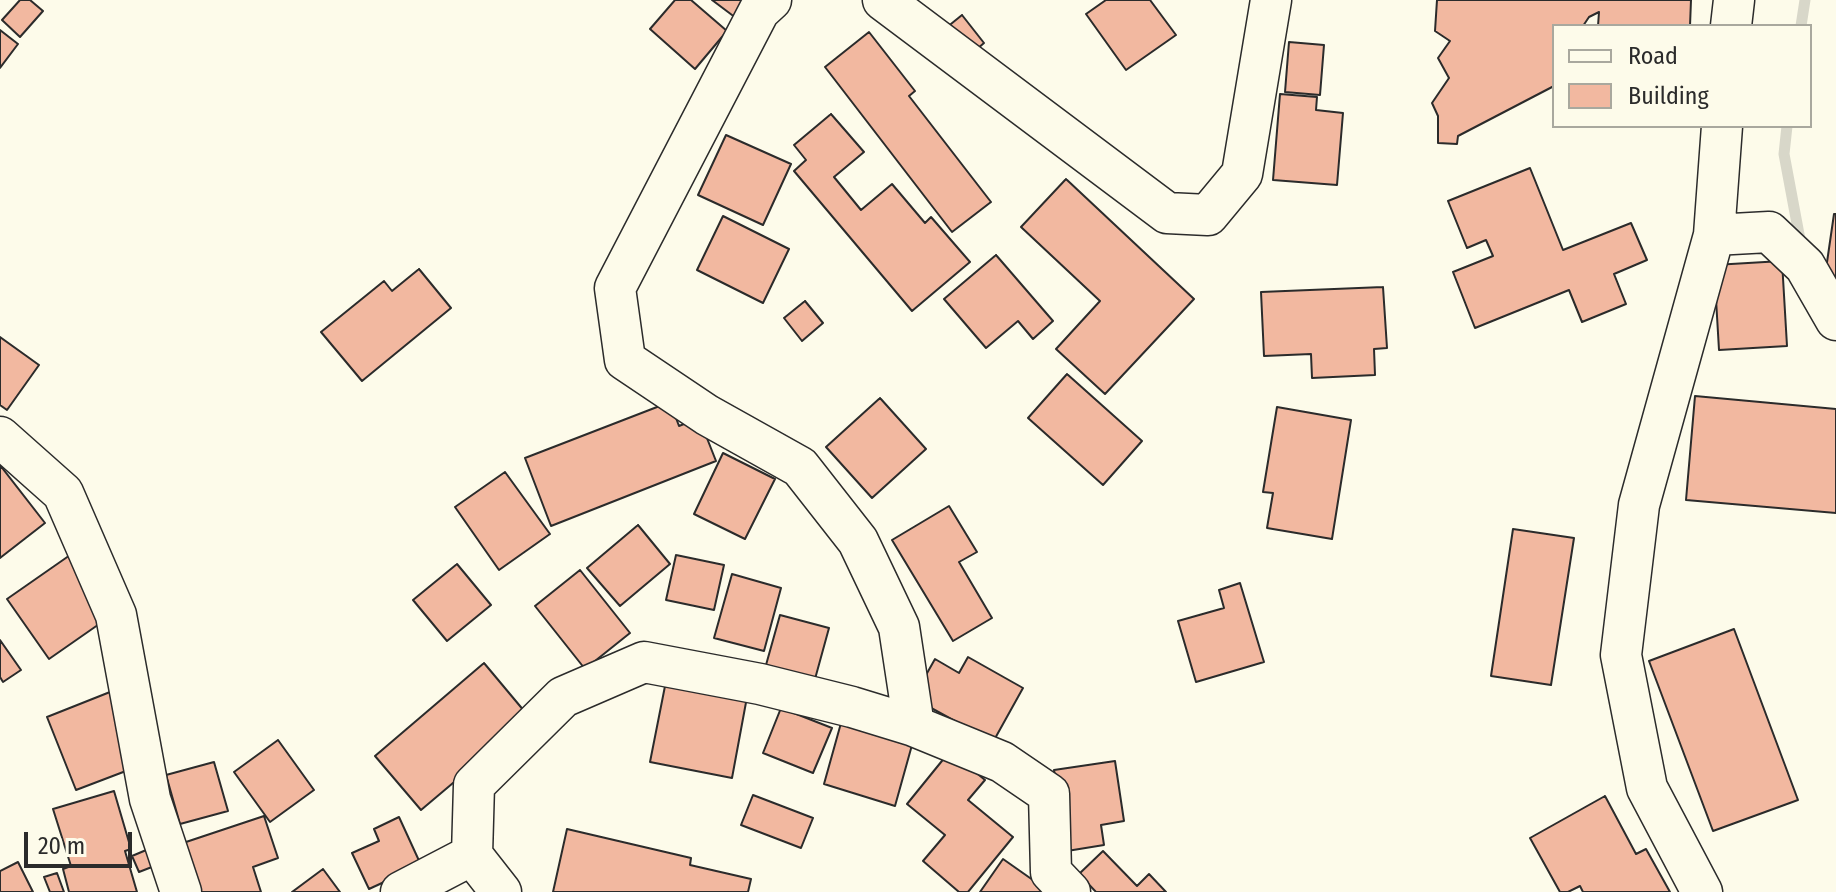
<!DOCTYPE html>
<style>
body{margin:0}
#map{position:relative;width:1836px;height:892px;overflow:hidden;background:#fdfbea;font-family:"Fira Sans Condensed",sans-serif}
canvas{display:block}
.legend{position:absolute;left:1552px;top:24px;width:260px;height:104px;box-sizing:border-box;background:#fdfbea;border:2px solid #a9a89e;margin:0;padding:10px 14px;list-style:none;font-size:24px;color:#2b2b2b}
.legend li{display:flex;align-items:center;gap:16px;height:40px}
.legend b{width:40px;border:2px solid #a9a89e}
.scale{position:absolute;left:24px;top:832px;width:108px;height:36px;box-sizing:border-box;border:4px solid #2b2b2b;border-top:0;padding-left:10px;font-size:24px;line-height:28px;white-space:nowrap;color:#2b2b2b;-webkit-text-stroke:6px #fdfbea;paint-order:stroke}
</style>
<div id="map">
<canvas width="1836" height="892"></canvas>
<ul class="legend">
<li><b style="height:10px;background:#fdfbea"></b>Road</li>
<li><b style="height:22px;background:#f2b8a0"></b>Building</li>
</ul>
<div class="scale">20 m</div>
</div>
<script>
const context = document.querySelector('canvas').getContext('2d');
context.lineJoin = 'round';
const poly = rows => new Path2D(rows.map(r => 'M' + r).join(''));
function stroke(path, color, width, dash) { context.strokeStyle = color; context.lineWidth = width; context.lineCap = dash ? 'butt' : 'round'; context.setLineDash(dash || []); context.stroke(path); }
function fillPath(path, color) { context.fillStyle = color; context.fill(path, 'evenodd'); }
stroke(poly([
 [1801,26,1805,0],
 [1787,126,1784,154,1801,245]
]), '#d8d7c9', 11);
const building = poly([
 [20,0,30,0,43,11,20,37,2,20,20,0],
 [675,0,691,0,727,31,695,69,650,29,675,0],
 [712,0,750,0,736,18,712,0],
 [1106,0,1150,0,1176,35,1126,70,1086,14,1106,0],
 [1437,0,1691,0,1690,26,1598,26,1599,12,1589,17,1583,26,1554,26,1554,86,1458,136,1457,144,1438,143,1438,116,1432,103,1449,78,1438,58,1450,41,1435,31,1437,0],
 [962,15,984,43,969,56,946,28,962,15],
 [0,30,18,44,0,68,0,30],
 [869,32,915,91,909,96,991,202,952,232,825,67,869,32],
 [1289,42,1324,45,1320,95,1285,92,1289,42],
 [1280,94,1317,97,1316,110,1343,113,1337,185,1273,180,1280,94],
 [831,114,864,152,834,177,861,210,892,184,925,223,931,217,970,262,912,311,794,171,806,160,794,145,831,114],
 [726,135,791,164,763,225,698,195,726,135],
 [1530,168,1563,250,1631,223,1647,260,1614,274,1626,304,1582,322,1569,290,1475,328,1453,272,1493,256,1486,240,1467,248,1448,201,1530,168],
 [1066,179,1194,299,1105,394,1056,349,1100,301,1021,227,1066,179],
 [1834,214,1836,214,1836,277,1825,276,1834,214],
 [723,216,789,249,763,303,697,270,723,216],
 [996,255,1053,321,1033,339,1018,321,986,348,944,299,996,255],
 [1782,261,1787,346,1719,350,1714,265,1782,261],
 [419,269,451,308,362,381,321,332,384,281,392,291,419,269],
 [1383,287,1387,348,1374,349,1375,375,1312,378,1311,354,1264,356,1261,292,1383,287],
 [805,301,823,323,802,341,784,318,805,301],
 [0,337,39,365,7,410,0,405,0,337],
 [1067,374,1142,441,1103,485,1028,418,1067,374],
 [1695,396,1836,409,1836,513,1686,500,1695,396],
 [880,398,926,449,872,498,826,447,880,398],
 [670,402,679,426,699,418,716,461,551,526,525,458,670,402],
 [1277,407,1351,420,1332,539,1267,528,1273,493,1263,492,1277,407],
 [723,453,775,479,745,539,694,514,723,453],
 [0,465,45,523,0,558,0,465],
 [505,472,550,534,499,570,455,507,505,472],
 [949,506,977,552,959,562,992,618,953,641,892,540,949,506],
 [638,525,670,564,620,606,587,568,638,525],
 [1513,529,1574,538,1551,685,1491,676,1513,529],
 [73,553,115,613,49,659,7,599,73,553],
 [676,555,724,565,714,610,666,600,676,555],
 [457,564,491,605,447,641,413,600,457,564],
 [580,570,630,633,585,669,535,606,580,570],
 [732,574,781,588,764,651,714,638,732,574],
 [1240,583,1264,662,1196,682,1178,621,1224,608,1219,590,1240,583],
 [780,615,829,628,815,679,766,665,780,615],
 [1734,629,1798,800,1713,831,1649,661,1734,629],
 [0,640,21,670,3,682,0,677,0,640],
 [968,657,1023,688,993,742,913,698,935,659,959,673,968,657],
 [484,663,530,718,421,810,375,756,484,663],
 [666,681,747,697,732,778,650,762,666,681],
 [110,692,139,766,76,790,47,717,110,692],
 [781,708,832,728,813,773,763,753,781,708],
 [841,723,912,745,895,806,824,784,841,723],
 [278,740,314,790,270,822,234,772,278,740],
 [950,751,985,780,968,800,1013,837,968,892,959,892,923,861,945,835,907,804,950,751],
 [1115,761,1124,821,1101,825,1104,845,1067,851,1054,770,1115,761],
 [214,762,228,811,180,824,166,775,214,762],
 [114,791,131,849,125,851,137,892,69,892,63,869,71,866,53,809,114,791],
 [753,795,813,818,801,848,741,825,753,795],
 [1605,796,1636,854,1646,849,1670,892,1583,892,1580,886,1568,892,1560,892,1530,838,1605,796],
 [264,816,278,858,253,867,261,892,200,892,183,843,264,816],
 [399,817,421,865,369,889,352,853,379,841,374,829,399,817],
 [567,829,691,858,690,865,751,879,748,892,553,892,567,829],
 [151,848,157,865,139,872,132,856,151,848],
 [1103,851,1137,886,1149,874,1166,892,1096,892,1079,874,1103,851],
 [1003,859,1050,892,980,892,1003,859],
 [18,862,33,892,0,892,0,871,18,862],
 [323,869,340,892,292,892,323,869],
 [57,873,64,892,50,892,44,877,57,873]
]);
fillPath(building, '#f2b8a0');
stroke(building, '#2b2b2b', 2);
const minor = poly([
 [771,0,759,11,615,288,625,360,707,415,800,467,858,541,899,627,914,726],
 [883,0,1167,213,1208,215,1242,174,1271,0],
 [1731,26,1734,0],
 [1714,235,1769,232,1805,266,1836,320],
 [0,437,63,493,116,615,150,799,181,892],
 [401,892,472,855],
 [501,892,472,855,474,785,563,697,644,662,760,684,852,707,914,726,1002,762,1049,794,1051,872,1070,892],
 [1702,892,1647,788,1621,655,1639,505,1714,235,1722,126]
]);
stroke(minor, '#2b2b2b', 43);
stroke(minor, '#fdfbea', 40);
</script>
